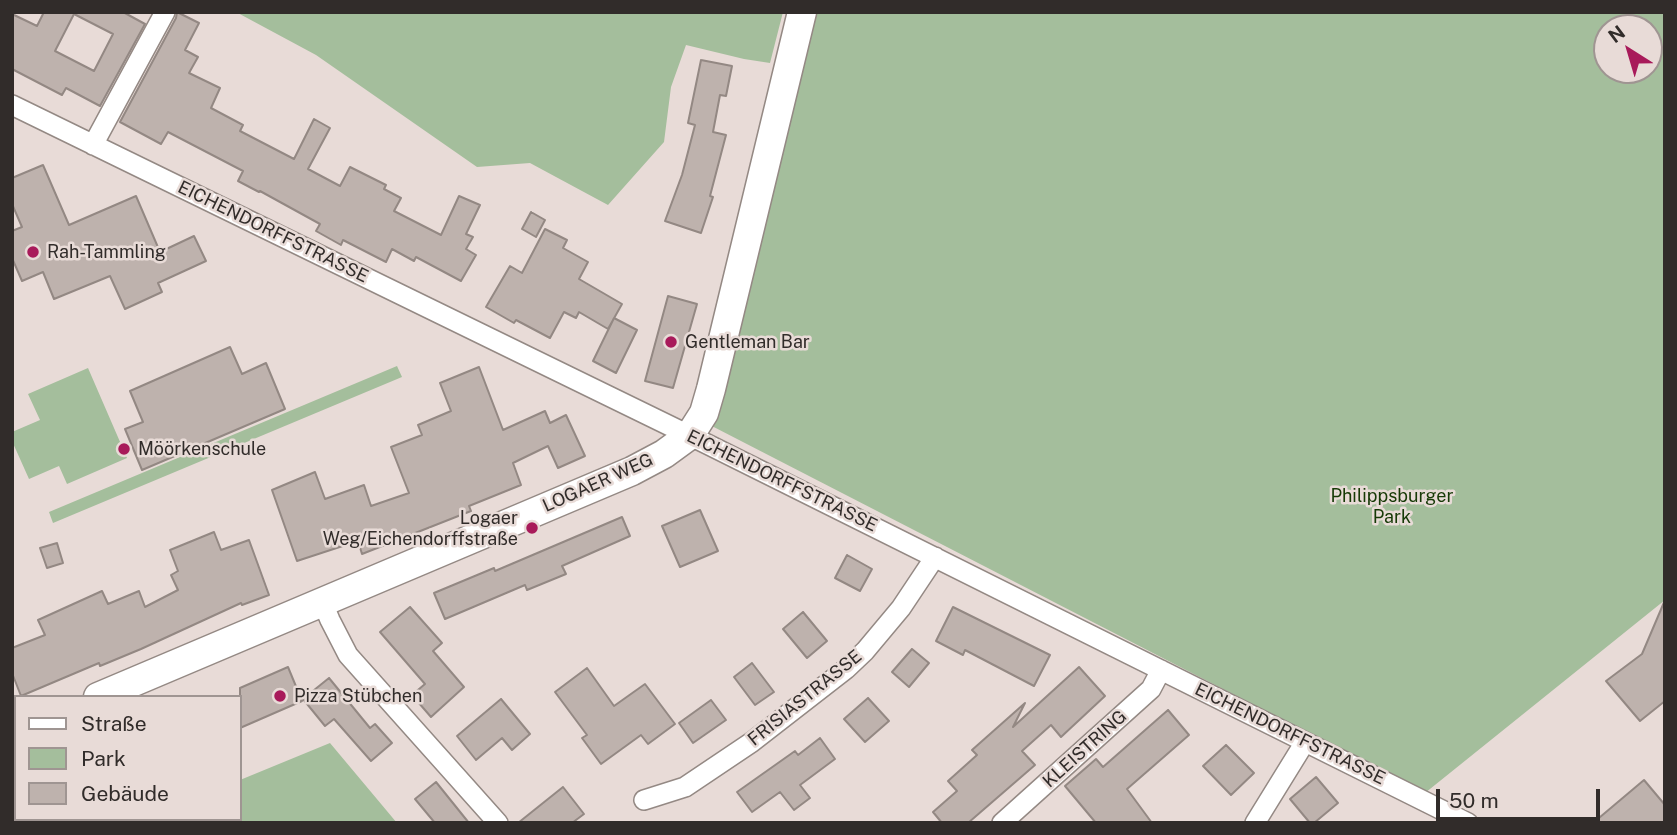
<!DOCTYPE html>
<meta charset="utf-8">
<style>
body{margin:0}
#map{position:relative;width:1677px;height:835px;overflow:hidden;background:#e8dbd7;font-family:"Public Sans",sans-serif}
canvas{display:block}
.frame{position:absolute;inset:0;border:14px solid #312c2a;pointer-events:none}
.legend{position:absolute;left:14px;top:695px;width:228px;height:126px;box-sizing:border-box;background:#e8dbd7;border:2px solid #9f9592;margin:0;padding:9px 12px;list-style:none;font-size:21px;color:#312c2a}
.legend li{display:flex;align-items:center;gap:14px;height:35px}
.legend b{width:35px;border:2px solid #9f9592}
.north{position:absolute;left:1593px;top:14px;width:70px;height:70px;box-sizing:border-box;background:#e8dbd7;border:2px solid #9f9592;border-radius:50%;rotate:323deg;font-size:19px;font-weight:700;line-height:28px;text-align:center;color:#312c2a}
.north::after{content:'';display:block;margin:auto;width:24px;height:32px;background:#a81a5a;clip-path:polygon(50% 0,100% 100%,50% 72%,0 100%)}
.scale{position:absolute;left:1436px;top:789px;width:164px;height:32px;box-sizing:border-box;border:4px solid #312c2a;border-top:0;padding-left:9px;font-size:21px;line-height:24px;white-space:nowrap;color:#312c2a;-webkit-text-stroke:5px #e8dbd7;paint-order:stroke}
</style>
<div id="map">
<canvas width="1677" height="835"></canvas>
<div class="frame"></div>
<ul class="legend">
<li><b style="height:9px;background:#fff"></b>Straße</li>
<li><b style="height:19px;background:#a4be9c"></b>Park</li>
<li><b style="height:19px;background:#beb2ad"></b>Gebäude</li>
</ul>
<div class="north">N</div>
<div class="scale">50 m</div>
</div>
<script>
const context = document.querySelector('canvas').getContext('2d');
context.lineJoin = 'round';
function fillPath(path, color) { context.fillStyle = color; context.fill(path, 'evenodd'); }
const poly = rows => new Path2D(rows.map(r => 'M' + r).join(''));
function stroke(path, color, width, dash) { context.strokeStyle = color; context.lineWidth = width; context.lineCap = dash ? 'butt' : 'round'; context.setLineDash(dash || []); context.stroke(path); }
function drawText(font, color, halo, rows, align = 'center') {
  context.font = font + ' "Public Sans",sans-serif'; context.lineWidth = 5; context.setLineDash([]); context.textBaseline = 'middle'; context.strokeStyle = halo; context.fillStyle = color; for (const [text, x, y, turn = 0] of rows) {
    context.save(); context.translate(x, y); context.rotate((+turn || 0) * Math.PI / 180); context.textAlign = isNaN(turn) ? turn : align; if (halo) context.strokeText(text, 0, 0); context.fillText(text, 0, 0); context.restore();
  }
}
fillPath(poly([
 [236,12,783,12,770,63,744,59,686,45,671,87,664,142,608,205,530,163,477,167,316,55],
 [808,12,1665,12,1665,600,1425,793,706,423],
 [1607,28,1649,28,1649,70,1607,70],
 [397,366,402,377,53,523,49,512],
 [88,368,127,458,67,484,59,466,29,479,12,441,12,432,40,420,28,394],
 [330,743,397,823,134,823,143,819,240,819,240,780]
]), '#a4be9c');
const building = poly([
 [44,12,123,12,145,24,100,106,66,88,62,95,12,69,12,14,37,26,44,12],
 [74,14,113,34,94,71,55,51,74,14],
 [177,12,199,23,185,50,198,57,189,73,220,88,211,108,243,125,240,131,294,159,314,119,330,128,308,169,340,186,350,167,386,185,384,189,401,198,394,211,441,235,459,196,480,205,466,234,473,237,466,249,476,255,461,281,416,257,414,261,392,249,386,262,343,240,341,245,316,231,320,224,260,191,259,192,238,181,243,171,168,132,161,144,120,122,176,18,177,12],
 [701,60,732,66,726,96,720,95,713,132,726,135,710,196,713,197,701,233,665,221,682,175,695,125,688,123,701,60],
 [43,165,69,225,136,196,160,252,194,236,206,261,158,283,162,292,125,309,110,276,54,299,43,272,22,281,12,258,12,231,22,227,12,204,12,178,43,165],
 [531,212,545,220,536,237,522,229,531,212],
 [545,229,567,240,563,248,588,262,579,279,622,304,608,329,579,312,576,318,564,312,550,338,516,320,514,323,486,307,510,266,522,273,545,229],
 [668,296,697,304,673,388,645,381,668,296],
 [614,318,637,330,616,373,593,361,614,318],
 [230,347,242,374,266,363,285,409,142,470,125,429,143,422,130,391,230,347],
 [479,367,503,430,545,411,550,423,566,415,585,456,558,468,548,446,513,463,521,485,469,506,471,511,362,554,358,541,297,561,272,490,315,472,325,499,364,485,371,506,409,493,391,447,422,435,418,425,451,411,440,383,479,367],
 [700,510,718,551,680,567,662,526,700,510],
 [622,517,630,536,562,566,566,574,527,590,525,585,445,619,434,593,494,568,495,571,622,517],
 [214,532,221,550,249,540,269,595,242,605,241,603,141,649,100,666,99,663,21,696,12,673,12,648,45,635,38,620,102,591,108,604,139,591,145,607,178,590,171,575,178,571,170,550,214,532],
 [57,543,63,563,47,568,40,548,57,543],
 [847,555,872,569,860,591,835,578,847,555],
 [1665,600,1665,701,1640,721,1606,681,1642,654,1665,600],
 [410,607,442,643,433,651,464,687,431,717,412,695,425,684,380,632,410,607],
 [953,607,1050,655,1034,686,965,650,963,655,936,641,953,607],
 [803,612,827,641,807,658,783,629,803,612],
 [912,649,929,663,909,687,892,672,912,649],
 [752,663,774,692,755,705,734,677,752,663],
 [288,667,302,701,240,728,240,688,288,667],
 [1079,667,1105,696,1061,737,1051,725,1022,751,1035,765,968,823,942,823,933,812,957,791,948,781,977,755,972,750,1025,703,1013,727,1079,667],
 [587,668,614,706,645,684,675,724,648,744,641,735,601,764,582,738,587,735,555,692,587,668],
 [329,678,370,728,375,724,392,743,371,761,334,719,325,726,303,699,329,678],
 [868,698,889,721,865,742,844,719,868,698],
 [501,699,530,734,512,750,502,738,476,760,457,736,501,699],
 [711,700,726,720,693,743,679,723,711,700],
 [1168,710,1189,735,1127,789,1152,823,1096,823,1065,786,1096,759,1103,767,1168,710],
 [820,738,835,759,800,785,810,798,794,810,780,792,752,812,737,792,795,751,798,755,820,738],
 [1226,745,1254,773,1231,795,1203,766,1226,745],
 [1316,777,1338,803,1314,823,1310,823,1290,799,1316,777],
 [1644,780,1665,805,1665,823,1593,823,1644,780],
 [436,782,469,823,435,823,415,799,436,782],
 [563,787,584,814,572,823,518,823,563,787]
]);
fillPath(building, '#beb2ad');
stroke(building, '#938883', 2);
const street = poly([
 [12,105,707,444,1468,823],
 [93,145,165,12],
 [322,601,330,620,348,655,498,823],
 [644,800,685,787,752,742,846,669,865,651,901,608,935,557],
 [81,819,83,823],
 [1002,823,1151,689,1161,670],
 [1255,823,1305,742]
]);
const secondary = poly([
 [98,697,632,471,664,454,690,435,704,413,711,389,802,12],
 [12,734,16,732]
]);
stroke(street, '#948984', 22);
stroke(secondary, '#948984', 31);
stroke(street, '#fff', 19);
stroke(secondary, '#fff', 28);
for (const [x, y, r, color] of [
 [33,252,7,"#a81a5a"],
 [671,342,7,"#a81a5a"],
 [124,449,7,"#a81a5a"],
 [532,528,7,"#a81a5a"],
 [280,696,7,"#a81a5a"]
]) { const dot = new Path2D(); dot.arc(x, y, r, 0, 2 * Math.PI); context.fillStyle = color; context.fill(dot); stroke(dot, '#e8dbd7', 2.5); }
drawText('18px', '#312c2a', '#e8dbd7', [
 ["EICHENDORFFSTRASSE",273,232,26],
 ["EICHENDORFFSTRASSE",782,481,26],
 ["LOGAER WEG",598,483,-24],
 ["FRISIASTRASSE",805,698,-39],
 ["EICHENDORFFSTRASSE",1290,734,26],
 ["KLEISTRING",1085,749,-42]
]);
drawText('18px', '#312c2a', '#e8dbd7', [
 ["Rah-Tammling",47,252],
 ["Gentleman Bar",685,342],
 ["Möörkenschule",138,449],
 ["Logaer",518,518,"right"],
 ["Weg/Eichendorffstraße",518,539,"right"],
 ["Pizza Stübchen",294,696]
], 'left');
drawText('18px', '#163a06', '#e8dbd7', [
 ["Philippsburger",1392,496],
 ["Park",1392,517]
]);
</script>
